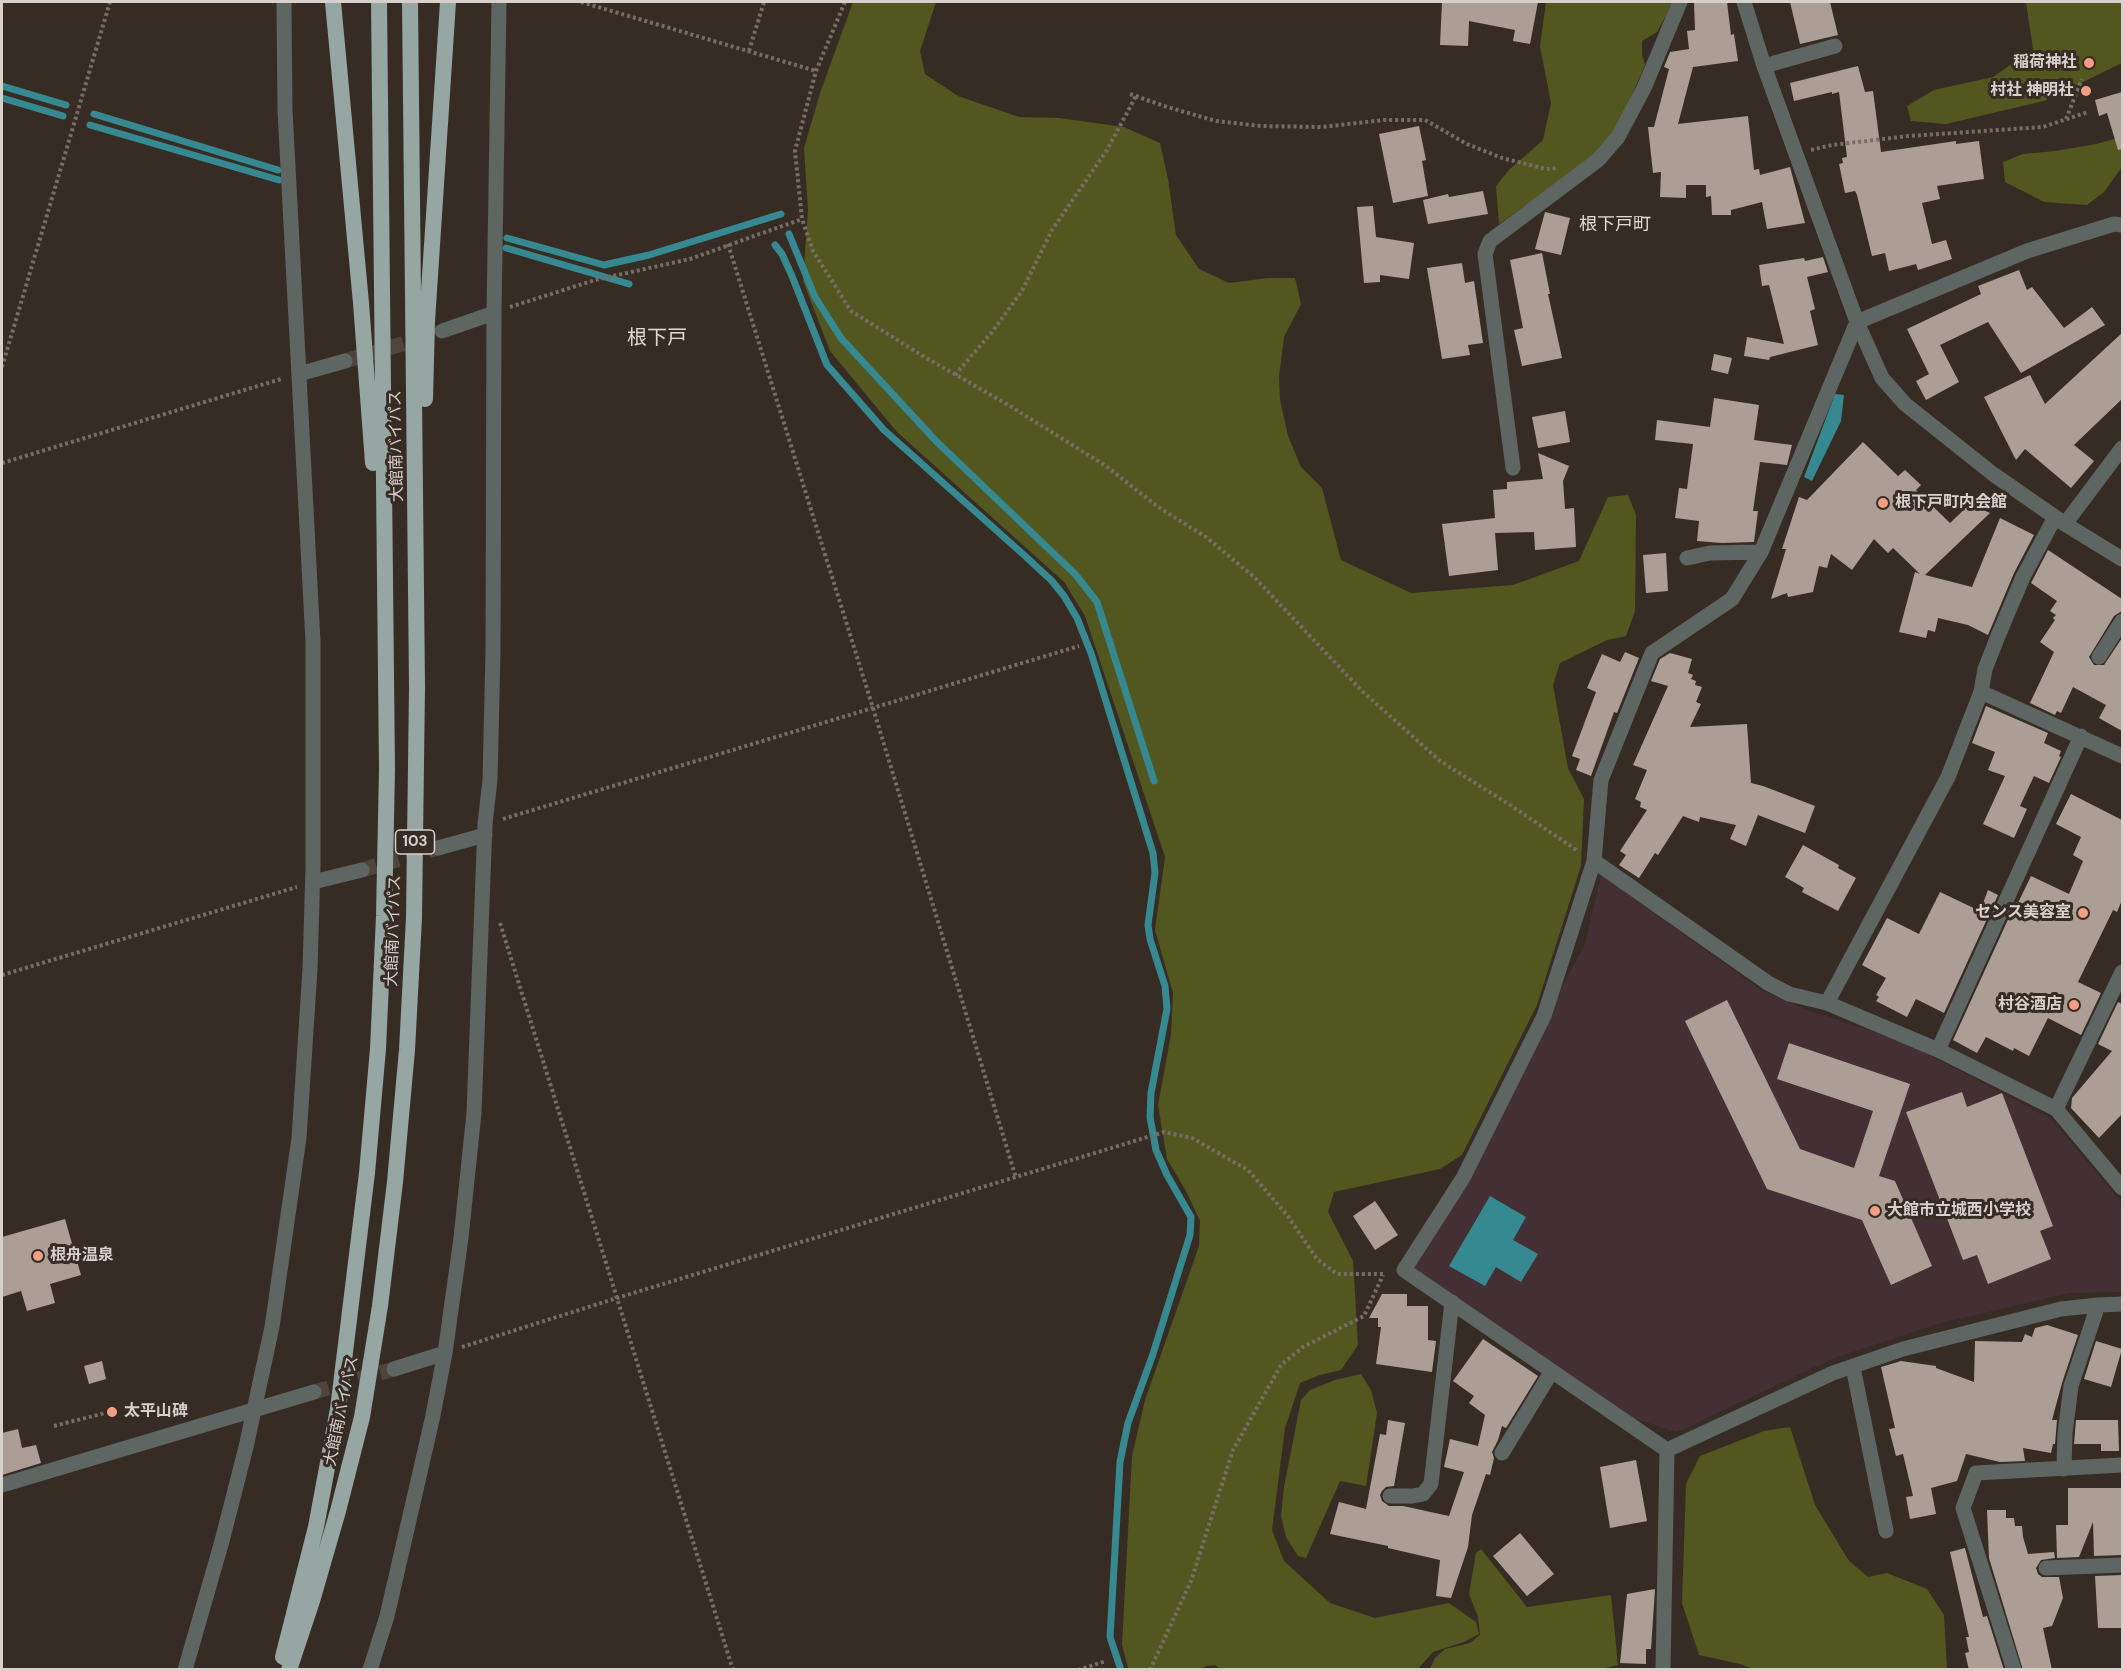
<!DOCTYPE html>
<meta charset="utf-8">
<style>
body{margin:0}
#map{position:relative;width:2124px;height:1671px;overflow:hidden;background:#372c24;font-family:"DM Sans",sans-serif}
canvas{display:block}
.frame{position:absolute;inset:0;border:3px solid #d7d0cb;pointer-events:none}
</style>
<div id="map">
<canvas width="2124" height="1671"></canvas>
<div class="frame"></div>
</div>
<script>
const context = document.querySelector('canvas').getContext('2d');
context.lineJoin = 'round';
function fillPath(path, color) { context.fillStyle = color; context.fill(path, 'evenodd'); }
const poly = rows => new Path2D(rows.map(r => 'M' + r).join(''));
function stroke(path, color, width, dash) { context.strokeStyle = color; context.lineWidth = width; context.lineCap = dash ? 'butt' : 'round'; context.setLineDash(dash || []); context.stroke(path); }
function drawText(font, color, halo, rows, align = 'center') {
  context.font = font + ' "DM Sans","Noto Sans JP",sans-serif'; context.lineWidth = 6; context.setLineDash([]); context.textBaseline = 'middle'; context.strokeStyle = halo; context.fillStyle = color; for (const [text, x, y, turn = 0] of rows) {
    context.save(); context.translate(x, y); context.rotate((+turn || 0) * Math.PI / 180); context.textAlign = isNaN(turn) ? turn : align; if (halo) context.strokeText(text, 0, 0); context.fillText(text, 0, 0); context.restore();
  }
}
fillPath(poly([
 [1601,875,1761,990,1812,1012,1900,1040,2051,1119,2122,1203,2122,1292,2069,1293,1941,1323,1834,1358,1677,1432,1632,1418,1416,1272,1413,1264,1585,944]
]), '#443034');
fillPath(poly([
 [853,2,936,2,920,51,925,74,958,96,1019,117,1059,118,1124,127,1160,143,1168,179,1176,235,1199,269,1229,283,1268,278,1295,278,1301,304,1284,337,1279,377,1280,400,1288,436,1301,467,1322,488,1341,560,1411,593,1513,585,1579,561,1608,497,1628,495,1636,515,1635,611,1626,636,1607,640,1560,663,1553,685,1568,768,1584,799,1581,866,1537,1005,1462,1155,1440,1169,1334,1192,1328,1212,1353,1261,1358,1345,1341,1370,1320,1375,1300,1383,1285,1428,1272,1530,1284,1561,1330,1603,1375,1618,1449,1603,1476,1622,1479,1634,1464,1642,1433,1652,1418,1669,1221,1670,1215,1665,1206,1666,1200,1670,1128,1668,1122,1645,1132,1456,1145,1400,1199,1246,1200,1221,1186,1191,1167,1159,1158,1105,1171,1034,1173,993,1155,930,1165,857,1085,616,1064,582,897,432,830,351,803,281,808,210,804,148,820,93],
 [1546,2,1672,2,1666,16,1657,32,1642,41,1642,54,1645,65,1615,133,1592,158,1499,224,1496,186,1509,170,1543,140,1551,103,1540,46],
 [2026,2,2122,2,2122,63,2044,101,1946,124,1911,121,1907,106,1934,90,1993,77,2033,49],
 [2122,137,2122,167,2104,192,2087,205,2044,202,2005,182,2003,162,2023,154,2055,151,2096,144],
 [1361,1374,1371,1390,1377,1413,1366,1486,1340,1481,1306,1558,1298,1556,1286,1537,1281,1516,1284,1487,1301,1400,1310,1390,1335,1380],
 [1790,1427,1815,1505,1849,1561,1868,1577,1887,1573,1927,1589,1944,1615,1947,1669,1753,1669,1740,1664,1699,1655,1682,1603,1686,1484,1700,1456,1764,1431],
 [1481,1549,1527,1607,1611,1595,1618,1665,1598,1670,1430,1669,1435,1658,1445,1649,1470,1643,1480,1635,1478,1617,1469,1594,1476,1553]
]), '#52561f');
fillPath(poly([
 [1835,394,1844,395,1841,421,1812,481,1804,477],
 [1490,1196,1526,1217,1513,1240,1538,1254,1521,1282,1496,1267,1485,1286,1449,1266]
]), '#368990');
stroke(poly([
 [2,86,66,105],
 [2,98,63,116],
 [94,114,278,170],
 [90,125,279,180],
 [789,234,815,297,841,338,938,443,1075,574,1097,602,1154,781],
 [507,238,604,265,649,255,781,214],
 [775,245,782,254,792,276,827,365,884,430,1024,555,1052,581,1064,596,1077,618,1091,653,1153,853,1155,873,1148,925,1150,939,1165,986,1167,1009,1151,1093,1150,1117,1156,1150,1167,1175,1191,1217,1190,1235,1153,1354,1128,1423,1120,1462,1110,1637,1121,1670],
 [506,248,629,284]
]), '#368990', 7);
fillPath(poly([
 [1442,2,1538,2,1530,44,1513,41,1515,30,1469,21,1468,46,1440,45],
 [1694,2,1727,2,1731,35,1734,34,1738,61,1693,67,1678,124,1748,116,1754,170,1759,169,1760,175,1790,167,1805,223,1767,229,1762,202,1731,210,1731,215,1712,215,1711,196,1706,197,1706,185,1686,185,1686,198,1660,197,1661,172,1653,173,1648,127,1654,127,1669,69,1664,67,1670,52,1689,49,1687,31,1695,30],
 [1790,2,1830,2,1838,35,1800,44],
 [1858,66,1865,92,1873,91,1881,152,1956,141,1956,144,1979,141,1984,179,1937,186,1940,199,1922,203,1932,244,1946,240,1952,259,1918,270,1916,264,1889,271,1885,253,1872,256,1857,195,1855,191,1845,193,1839,164,1843,163,1842,158,1847,157,1839,92,1832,94,1832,92,1794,101,1790,83],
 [2122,92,2122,149,2118,150,2107,113,2099,116,2095,100],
 [1419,126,1426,160,1422,161,1428,196,1393,203,1379,134],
 [1483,191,1488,214,1428,224,1423,200,1448,194,1449,197],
 [1373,206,1376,237,1414,243,1409,279,1380,275,1380,282,1364,283,1357,207],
 [1545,212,1570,218,1561,255,1535,249],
 [1542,253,1550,294,1548,294,1562,358,1522,366,1514,330,1523,328,1510,260],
 [1823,257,1828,272,1807,277,1815,309,1810,311,1818,345,1770,357,1769,360,1744,356,1747,337,1784,344,1769,285,1762,286,1759,265,1804,258,1805,261],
 [1462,263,1465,283,1474,281,1483,343,1468,345,1470,355,1442,359,1427,268],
 [2019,270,2027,290,2032,287,2064,328,2092,307,2105,325,2021,373,1988,322,1940,345,1959,382,1926,400,1916,381,1929,374,1907,329,1981,294,1978,286],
 [2122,333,2122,399,2074,445,2094,461,2071,488,2025,449,2016,460,1984,397,2030,375,2045,404],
 [1714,354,1732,358,1728,374,1711,370],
 [1714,398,1759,405,1754,440,1792,445,1787,465,1760,462,1753,511,1758,511,1754,542,1722,543,1697,541,1699,521,1675,518,1679,488,1687,489,1693,444,1655,440,1657,420,1710,427],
 [1565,411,1570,442,1538,448,1532,417],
 [1863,442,1898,476,1905,470,1921,485,1916,490,1950,523,1970,504,1972,507,1975,506,1990,513,1925,575,1972,587,2000,518,2034,535,2014,573,1988,635,1968,625,1938,618,1935,632,1928,630,1926,638,1899,632,1915,572,1920,574,1893,548,1888,553,1874,539,1852,570,1831,554,1827,568,1819,566,1813,592,1788,597,1787,593,1771,599,1786,549,1782,549,1799,497,1807,500],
 [1538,453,1569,466,1563,481,1565,509,1574,508,1576,547,1535,550,1534,532,1495,533,1498,570,1449,576,1442,524,1495,518,1493,490,1507,489,1507,482,1543,479],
 [2048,550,2122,599,2122,611,2114,616,2089,657,2094,665,2104,665,2122,638,2122,731,2099,718,2106,705,2073,687,2061,713,2057,711,2055,715,2030,703,2054,652,2040,642,2055,620,2053,618,2056,615,2050,611,2057,601,2031,583],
 [1666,553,1668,591,1646,593,1643,555],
 [1625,652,1639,658,1617,713,1614,712,1591,776,1576,770,1580,759,1572,756,1596,692,1587,688,1602,654,1620,662],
 [1670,653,1692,659,1688,673,1693,675,1691,679,1696,681,1695,685,1702,687,1696,702,1701,704,1690,727,1747,724,1751,783,1763,786,1815,806,1805,833,1758,815,1746,846,1730,839,1736,825,1700,817,1699,822,1683,816,1658,855,1655,853,1639,878,1619,865,1626,855,1620,851,1647,810,1640,807,1641,802,1635,799,1647,770,1633,765,1668,686,1651,681,1660,659],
 [1986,706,2048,733,2044,743,2061,751,2059,756,2061,757,2049,783,2034,776,2020,806,2027,809,2014,838,1983,824,2005,776,1988,770,1995,752,1972,743],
 [2071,794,2122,820,2122,900,2117,912,2113,910,2078,982,2101,993,2081,1035,2048,1018,2029,1056,2014,1048,2013,1051,1986,1037,1977,1053,1953,1040,2016,902,2018,903,2031,876,2069,894,2083,861,2073,855,2081,837,2056,824],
 [1803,845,1839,865,1838,868,1856,878,1838,911,1802,892,1804,888,1785,877],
 [1988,890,1998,895,1944,1013,1916,999,1907,1017,1876,1001,1879,997,1876,995,1886,978,1862,965,1887,918,1919,934,1940,892,1980,911],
 [1727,1000,1800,1149,1854,1168,1873,1111,1777,1079,1789,1043,1910,1084,1879,1176,1895,1181,1932,1266,1891,1285,1862,1220,1767,1189,1685,1021],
 [2118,1002,2122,1004,2122,1114,2099,1138,2071,1108,2072,1098,2112,1051,2098,1044],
 [1962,1092,1967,1107,2002,1093,2053,1226,2040,1231,2051,1259,1988,1284,1977,1255,1963,1260,1906,1112],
 [1375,1201,1398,1235,1375,1250,1353,1216],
 [65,1219,81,1275,50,1284,55,1303,27,1311,21,1291,2,1297,2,1237],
 [1382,1294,1407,1294,1407,1306,1428,1306,1428,1340,1436,1341,1432,1372,1376,1364,1381,1327,1378,1327,1378,1318,1369,1318],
 [2047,1325,2078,1335,2062,1383,2052,1420,2057,1420,2055,1444,2053,1444,2051,1453,2023,1448,2025,1461,2000,1462,1966,1454,1957,1481,1931,1488,1936,1514,1910,1519,1906,1497,1913,1496,1903,1454,1896,1456,1889,1429,1895,1428,1881,1367,1901,1361,1936,1366,1936,1368,1974,1382,1975,1341,2022,1342,2025,1334,2032,1337,2035,1328],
 [1483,1339,1538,1376,1506,1428,1502,1426,1498,1440,1492,1452,1494,1458,1490,1475,1486,1474,1472,1515,1468,1547,1451,1598,1436,1596,1440,1560,1388,1548,1388,1546,1330,1534,1339,1502,1366,1509,1380,1434,1386,1435,1388,1420,1405,1423,1394,1486,1386,1487,1382,1491,1380,1495,1382,1501,1389,1506,1403,1506,1449,1516,1464,1472,1444,1467,1450,1439,1478,1446,1485,1415,1469,1403,1474,1396,1453,1381],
 [2096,1341,2122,1349,2111,1387,2084,1379],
 [102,1361,106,1379,89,1384,84,1366],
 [2076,1420,2118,1420,2119,1451,2101,1451,2101,1444,2074,1444],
 [18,1429,22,1448,36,1445,41,1463,2,1475,2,1433],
 [1636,1460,1647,1521,1610,1528,1600,1467],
 [2068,1488,2122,1488,2122,1555,2094,1556,2093,1522,2079,1557,2057,1558,2056,1525,2068,1525],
 [1987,1510,2006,1510,2006,1518,2014,1518,2015,1526,2022,1526,2023,1537,2028,1554,2054,1552,2055,1558,2041,1560,2036,1568,2038,1574,2042,1577,2059,1577,2063,1598,2052,1626,2043,1628,2052,1670,2023,1670,1989,1558],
 [1520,1533,1554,1574,1527,1596,1493,1556],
 [1965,1548,1983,1617,1987,1616,2004,1670,1969,1670,1965,1653,1969,1652,1966,1637,1969,1637,1950,1552],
 [2122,1575,2122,1628,2098,1628,2095,1576],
 [1655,1589,1651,1649,1646,1649,1646,1664,1620,1663,1627,1594]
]), '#ad9e95');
stroke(poly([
 [345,361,425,337],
 [362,870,438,848],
 [314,1392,394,1369]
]), '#4f453d', 15, [15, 8]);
stroke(poly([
 [581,2,816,71],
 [845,2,816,71,795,151,802,219,813,251,851,311,923,356,1010,406,1106,466,1158,507,1206,537,1254,577,1362,691,1440,761,1507,803,1578,851],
 [749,51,764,2],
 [1130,94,1164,106,1216,121,1261,126,1322,127,1384,120,1425,120,1467,144,1502,158,1546,169,1558,168],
 [2066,119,2082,79],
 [1811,150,1832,145,1909,136,2043,127,2088,112],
 [728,244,873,708,1016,1178],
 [510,307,595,280,690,259,802,219],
 [2,367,110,2],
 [955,375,992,332,1022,291,1052,230,1107,150,1136,96],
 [2,463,281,379],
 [503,819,1079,646],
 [500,923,733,1670],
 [2,975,297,887],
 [462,1347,617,1298,1164,1132,1192,1138,1248,1170,1287,1215,1317,1259,1337,1274,1383,1274],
 [54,1426,105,1413],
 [1078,1670,1106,1661],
 [1150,1670,1191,1581,1233,1450,1281,1365,1303,1347,1364,1316,1383,1275]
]), '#766d66', 4, [3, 3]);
stroke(poly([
 [1744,2,1764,66,1857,322,1882,378,1905,404,1993,474,2065,524,2122,559],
 [1764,66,1835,46],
 [442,331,494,313],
 [299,374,345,361],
 [1513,468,1485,254,1490,241,1598,160,1618,137,1644,88,1680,2],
 [2065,524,2122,448],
 [1687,558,1710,553,1761,552],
 [2099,657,2122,621],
 [1981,692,2122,756],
 [438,848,485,835],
 [1594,861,1768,983,1789,994,1827,1003,1938,1050,2056,1109,2122,1188],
 [313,882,362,870],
 [1827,1003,1948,777,1981,692,1985,669,1998,636,2023,577,2055,517],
 [1938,1050,2081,736],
 [2056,1109,2122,972],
 [1853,1367,1886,1531],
 [394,1369,445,1353],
 [1667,1450,1404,1270,1463,1178,1544,1016,1594,861,1601,780,1652,653,1732,599,1761,552,1857,322,2027,251,2114,224,2122,225],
 [1667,1450,1833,1373,1903,1349,2061,1309,2098,1305,2122,1304],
 [1502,1453,1552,1371],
 [2064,1469,2065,1433,2071,1386,2098,1305],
 [2,1485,314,1392],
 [1390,1496,1413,1496,1423,1494,1431,1484,1452,1302],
 [2046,1568,2122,1565],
 [185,1670,222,1541,246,1447,272,1327,299,1138,310,969,313,867,313,642,285,110,284,2],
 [370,1670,387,1616,432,1420,445,1353,461,1238,474,1113,485,824,490,780,493,652,494,313,499,2],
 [1663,1670,1667,1450],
 [2014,1670,1963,1508,1976,1473,2122,1465]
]), '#5e6663', 15);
stroke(poly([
 [333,2,361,303,373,463],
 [425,399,427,321,448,2],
 [283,1657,316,1527,338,1409,367,1173,378,1049,384,916,387,770,379,2],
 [289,1670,312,1601,338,1511,362,1417,380,1306,395,1182,407,1050,414,918,417,687,410,2]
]), '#96a6a2', 16);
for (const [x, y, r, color] of [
 [2089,63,6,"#f49e86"],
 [2086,91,6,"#f49e86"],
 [1883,503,6,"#f49e86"],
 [2083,913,6,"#f49e86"],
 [2074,1005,6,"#f49e86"],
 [1875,1211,6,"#f49e86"],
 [38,1256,6,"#f49e86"],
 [112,1412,6,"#f49e86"]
]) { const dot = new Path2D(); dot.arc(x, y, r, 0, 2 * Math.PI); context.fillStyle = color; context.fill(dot); stroke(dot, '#372c24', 2); }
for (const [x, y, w] of [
 [415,842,39]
]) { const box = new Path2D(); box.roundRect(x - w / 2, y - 12, w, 24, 4.5); context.fillStyle = '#372c24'; context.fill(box); stroke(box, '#d7d0cb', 1.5); }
drawText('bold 15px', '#d7d0cb', null, [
 ["103",415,842]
]);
drawText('bold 16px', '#d7d0cb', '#372c24', [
 ["稲荷神社",2077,63],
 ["村社 神明社",2074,91],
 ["根下戸町内会館",1895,503,"left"],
 ["センス美容室",2071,913],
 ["村谷酒店",2062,1005],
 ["大館市立城西小学校",1887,1211,"left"],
 ["根舟温泉",50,1256,"left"],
 ["太平山碑",124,1412,"left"]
], 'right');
drawText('16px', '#d7d0cb', '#372c24', [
 ["大館南バイパス",397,446,-91],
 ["大館南バイパス",394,931,-88],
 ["大館南バイパス",342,1411,-78]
]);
drawText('18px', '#e7d7ce', '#372c24', [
 ["根下戸町",1615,225]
]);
drawText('20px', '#e7d7ce', '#372c24', [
 ["根下戸",657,339]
]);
</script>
